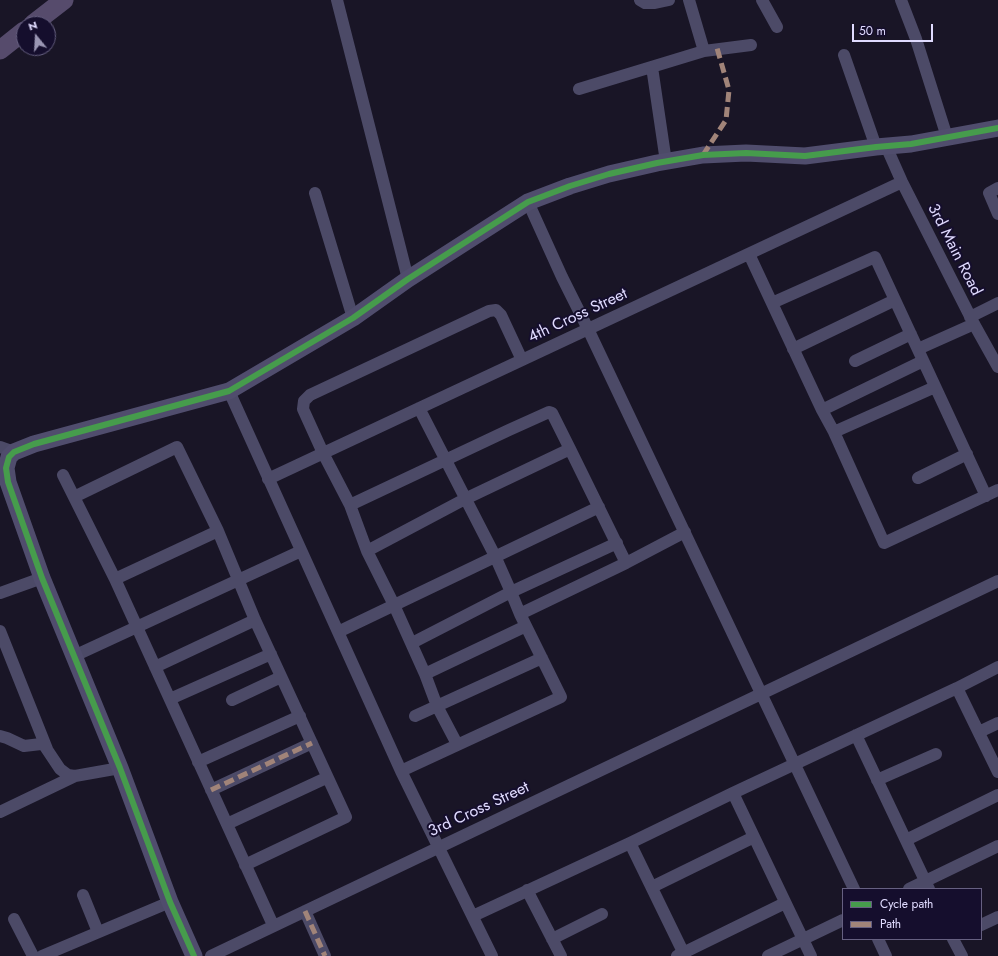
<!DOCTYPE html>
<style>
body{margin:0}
#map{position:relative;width:998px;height:956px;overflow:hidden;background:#191526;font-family:Jost,sans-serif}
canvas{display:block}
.legend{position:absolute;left:842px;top:888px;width:140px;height:52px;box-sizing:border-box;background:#150e2d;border:1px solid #666081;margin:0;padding:5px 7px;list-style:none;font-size:12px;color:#e0dbff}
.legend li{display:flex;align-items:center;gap:8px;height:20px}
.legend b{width:20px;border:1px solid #666081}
.north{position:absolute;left:16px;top:16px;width:40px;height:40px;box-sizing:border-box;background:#150e2d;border:1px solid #666081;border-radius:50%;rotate:342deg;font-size:11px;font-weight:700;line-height:16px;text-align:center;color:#e0dbff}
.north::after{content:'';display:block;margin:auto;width:14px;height:18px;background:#9a96b3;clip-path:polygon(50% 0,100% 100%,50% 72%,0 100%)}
.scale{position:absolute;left:852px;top:24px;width:81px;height:18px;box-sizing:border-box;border:2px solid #e0dbff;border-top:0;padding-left:5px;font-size:12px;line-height:14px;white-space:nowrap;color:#e0dbff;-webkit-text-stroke:3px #150e2d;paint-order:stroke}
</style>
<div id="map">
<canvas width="998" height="956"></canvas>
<ul class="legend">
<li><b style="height:5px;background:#469c4c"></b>Cycle path</li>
<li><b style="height:5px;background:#a18479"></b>Path</li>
</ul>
<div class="north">N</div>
<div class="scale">50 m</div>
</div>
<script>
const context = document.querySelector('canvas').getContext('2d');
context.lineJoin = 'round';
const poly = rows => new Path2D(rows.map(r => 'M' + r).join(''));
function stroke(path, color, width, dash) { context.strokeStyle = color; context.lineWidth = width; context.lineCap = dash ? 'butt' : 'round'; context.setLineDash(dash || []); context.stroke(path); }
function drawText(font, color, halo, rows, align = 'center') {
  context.font = font + ' Jost,sans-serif'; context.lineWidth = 4; context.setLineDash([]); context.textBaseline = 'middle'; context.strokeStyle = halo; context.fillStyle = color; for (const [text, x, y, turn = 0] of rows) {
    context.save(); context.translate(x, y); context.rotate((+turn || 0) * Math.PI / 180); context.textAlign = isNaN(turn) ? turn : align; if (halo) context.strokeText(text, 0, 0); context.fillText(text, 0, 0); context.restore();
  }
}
stroke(poly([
 [337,0,408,279],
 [640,0,645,3,655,3,669,0],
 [689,0,704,51],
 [762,0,777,27],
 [901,0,916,39,947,137],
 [844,55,876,147],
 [652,67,666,162],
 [579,89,704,51,751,45],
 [886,146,902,182,974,324,998,367],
 [998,188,989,193,998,214],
 [315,193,353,318],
 [528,202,562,277,588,329,854,889],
 [749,254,822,410,834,432,884,543,998,490],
 [772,303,875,257,986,496],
 [970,317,998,303],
 [793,349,895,300],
 [918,349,974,324],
 [855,361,911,334],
 [229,391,401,771,492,956],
 [419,408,495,556,511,592,617,543],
 [822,410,923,361],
 [834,432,935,387],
 [0,447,14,452],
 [570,449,552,413,549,412,509,430,350,505,367,551,465,499,570,449,626,563],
 [63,475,115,579,273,925],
 [918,478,967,454],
 [268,479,902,182],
 [74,497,177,447,218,531,255,620,346,817,245,865],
 [350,505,323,453,303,409,304,401,310,395,489,311,496,310,501,315,522,360],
 [367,551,394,605,425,674,437,706,457,744],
 [115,579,218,531],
 [0,593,42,578],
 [0,631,47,749],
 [338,632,599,507],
 [412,643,511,592,520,614,626,563,685,532],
 [74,656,301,551],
 [155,667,255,620],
 [425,674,526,626],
 [957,688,998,772],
 [170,699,271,654],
 [232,700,281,677],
 [415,716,542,658],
 [979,732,998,723],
 [856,735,929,889],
 [0,736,7,738,24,746,41,744,44,745,60,769,68,775,75,776,120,768],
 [198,762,300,716],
 [401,771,561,697,520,614],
 [877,780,936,754],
 [211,790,312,743],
 [733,793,811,956],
 [0,812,75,776],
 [227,824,326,778],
 [906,840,998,795],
 [630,843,685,956],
 [652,887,754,837],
 [909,889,998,846],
 [527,890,561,956],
 [83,895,98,932],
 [305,911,325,956],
 [473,916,630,843,733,793,957,688,998,667],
 [14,919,33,956],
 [981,925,998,917],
 [552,939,602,914],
 [878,939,886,956],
 [953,939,962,956],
 [42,956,170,902],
 [211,956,998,581],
 [677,956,785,903],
 [768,956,843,920]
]), '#4c4a67', 12);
stroke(poly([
 [194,956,170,902,120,768,42,578,8,482,6,468,9,457,14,452,34,444,229,391,353,318,408,279,528,202,570,186,609,174,657,163,703,155,746,153,805,156,876,147,911,144,998,128]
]), '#504d6d', 17);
stroke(poly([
 [33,24,64,0],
 [0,50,24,31]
]), '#564b6c', 19);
stroke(poly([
 [703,155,726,120,729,90,717,48],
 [211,790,312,743],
 [305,911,325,956]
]), '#a18479', 5, [10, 5]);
stroke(poly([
 [194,956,170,902,120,768,42,578,8,482,6,468,9,457,14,452,34,444,229,391,353,318,408,279,528,202,570,186,609,174,657,163,703,155,746,153,805,156,876,147,911,144,998,128]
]), '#469c4c', 6);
drawText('16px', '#e0dbff', '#150e2d', [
 ["3rd Main Road",954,250,63],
 ["4th Cross Street",578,316,-25],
 ["3rd Cross Street",479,810,-25]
]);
</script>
